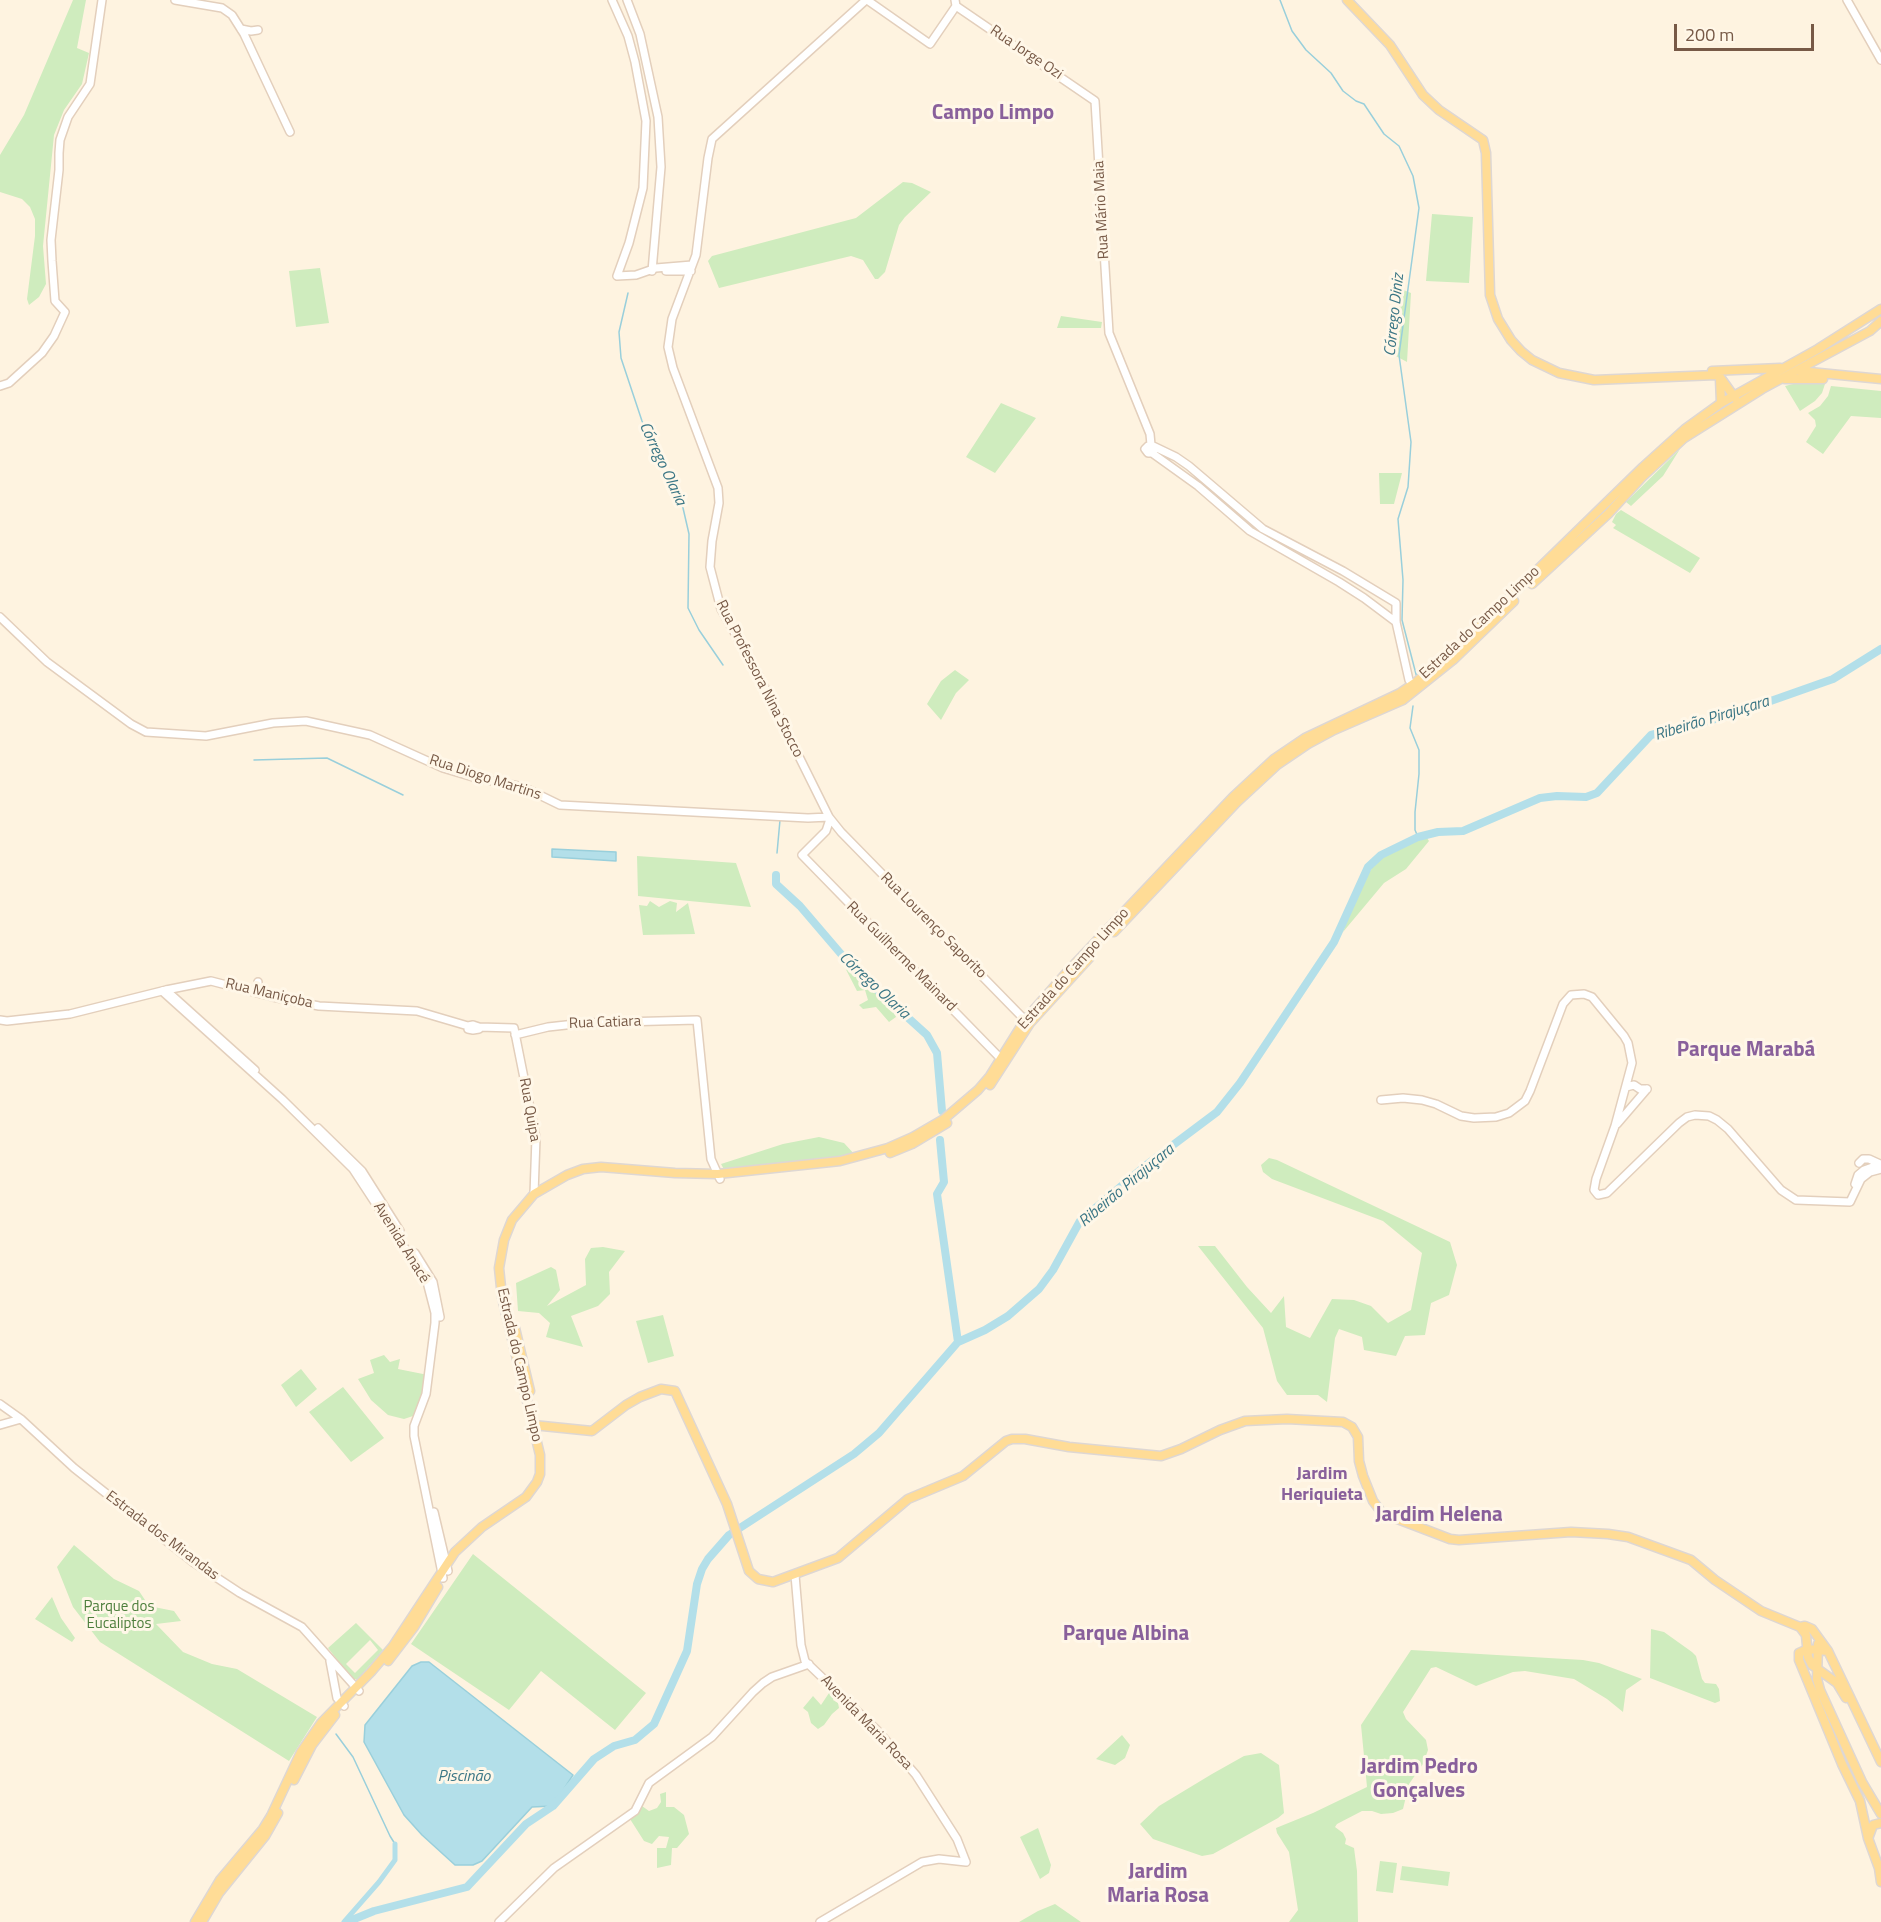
<!DOCTYPE html>
<meta charset="utf-8">
<style>
body{margin:0}
#map{position:relative;width:1881px;height:1922px;overflow:hidden;background:#fef3e0;font-family:"Titillium Web",sans-serif}
canvas{display:block}
.scale{position:absolute;left:1674px;top:24px;width:140px;height:27px;box-sizing:border-box;border:3px solid #775946;border-top:0;padding-left:8px;font-size:18px;line-height:21px;white-space:nowrap;color:#775946;-webkit-text-stroke:4px #fff7e8;paint-order:stroke}
</style>
<div id="map">
<canvas width="1881" height="1922"></canvas>
<div class="scale">200 m</div>
</div>
<script>
const context = document.querySelector('canvas').getContext('2d');
context.lineJoin = 'round';
function fillPath(path, color) { context.fillStyle = color; context.fill(path, 'evenodd'); }
const poly = rows => new Path2D(rows.map(r => 'M' + r).join(''));
function stroke(path, color, width, dash) { context.strokeStyle = color; context.lineWidth = width; context.lineCap = dash ? 'butt' : 'round'; context.setLineDash(dash || []); context.stroke(path); }
function drawText(font, color, halo, rows, align = 'center') {
  context.font = font + ' "Titillium Web",sans-serif'; context.lineWidth = 6; context.setLineDash([]); context.textBaseline = 'middle'; context.strokeStyle = halo; context.fillStyle = color; for (const [text, x, y, turn = 0] of rows) {
    context.save(); context.translate(x, y); context.rotate((+turn || 0) * Math.PI / 180); context.textAlign = isNaN(turn) ? turn : align; if (halo) context.strokeText(text, 0, 0); context.fillText(text, 0, 0); context.restore();
  }
}
fillPath(poly([
 [73,0,86,0,77,48,89,53,82,84,64,110,54,135,43,246,46,284,39,297,29,305,27,299,35,236,35,219,30,207,22,199,0,192,0,155,24,115],
 [903,182,912,183,931,192,905,217,899,225,885,272,878,279,875,279,863,260,851,256,719,288,708,261,712,256,856,218],
 [1432,214,1473,217,1469,283,1426,281],
 [320,268,329,323,296,327,289,271],
 [1401,289,1411,293,1407,362,1394,355],
 [1061,316,1102,322,1101,328,1057,328],
 [1801,382,1825,384,1822,393,1815,401,1800,411,1785,386],
 [1831,386,1881,391,1881,418,1851,416,1823,454,1806,442,1816,426,1815,420,1808,413,1820,406,1828,396],
 [1001,403,1036,418,995,473,966,457],
 [1680,449,1663,476,1631,506,1626,502],
 [1379,473,1402,473,1394,504,1380,504],
 [1621,510,1700,558,1690,573,1613,528,1616,525,1612,522,1616,514],
 [955,670,969,680,956,693,941,720,927,704,941,681],
 [1425,835,1429,841,1406,869,1384,883,1343,932,1357,893,1372,868,1388,852],
 [637,856,736,863,751,907,638,896],
 [650,901,659,907,670,901,677,903,676,912,688,903,695,934,643,935,639,905,647,906],
 [837,952,849,961,893,1009,896,1017,889,1022,876,1007,863,1009,859,1005,868,1000,865,990,857,991],
 [819,1137,844,1143,856,1156,726,1173,721,1164,783,1144],
 [1269,1158,1277,1160,1450,1242,1457,1265,1449,1295,1431,1303,1425,1335,1405,1336,1396,1356,1364,1350,1362,1337,1339,1329,1335,1338,1327,1402,1318,1395,1287,1395,1277,1381,1263,1328,1198,1246,1215,1246,1247,1287,1271,1313,1284,1296,1286,1327,1310,1338,1332,1299,1354,1300,1371,1306,1388,1323,1411,1310,1422,1253,1383,1221,1272,1179,1263,1172,1261,1165],
 [603,1247,625,1251,609,1272,610,1294,598,1306,571,1316,583,1347,546,1337,550,1323,539,1313,518,1311,516,1283,551,1267,556,1270,560,1290,547,1306,586,1285,585,1259,591,1248],
 [663,1315,674,1356,648,1363,636,1321],
 [384,1355,390,1362,400,1359,398,1369,428,1375,420,1404,413,1416,404,1419,388,1415,371,1400,358,1379,374,1373,370,1360],
 [301,1369,317,1389,296,1407,281,1385],
 [343,1387,384,1438,351,1462,309,1412],
 [74,1545,114,1579,139,1591,149,1606,174,1611,181,1621,156,1624,183,1652,212,1664,237,1669,317,1717,289,1761,100,1642,73,1607,57,1567],
 [473,1554,646,1693,615,1730,541,1671,509,1710,411,1644],
 [52,1597,61,1618,75,1638,72,1642,35,1619],
 [356,1623,383,1650,358,1679,354,1679,350,1676,328,1648],
 [370,1640,378,1650,355,1673,346,1664],
 [1651,1629,1664,1632,1692,1652,1696,1656,1702,1679,1705,1683,1716,1684,1719,1689,1720,1701,1715,1703,1650,1678],
 [1411,1650,1583,1660,1599,1663,1642,1679,1626,1690,1623,1712,1607,1699,1574,1679,1525,1671,1513,1672,1476,1686,1436,1667,1431,1668,1403,1712,1406,1719,1426,1740,1428,1750,1423,1764,1409,1784,1403,1809,1393,1813,1381,1814,1372,1811,1362,1811,1337,1824,1335,1827,1343,1833,1346,1839,1345,1844,1354,1848,1357,1871,1358,1922,1289,1922,1298,1910,1289,1852,1277,1833,1276,1828,1313,1813,1367,1787,1361,1725],
 [829,1693,834,1695,833,1700,838,1703,839,1708,832,1714,824,1725,818,1729,811,1723,808,1712,803,1708,813,1696,821,1705],
 [1122,1735,1130,1745,1125,1758,1115,1765,1096,1759],
 [1261,1753,1279,1765,1284,1813,1278,1818,1213,1854,1202,1856,1153,1839,1140,1824,1159,1806,1212,1774,1244,1756],
 [666,1792,666,1807,674,1807,684,1815,689,1834,677,1848,672,1848,671,1865,657,1868,657,1848,666,1848,669,1837,659,1836,652,1844,644,1841,630,1819,642,1806,649,1811,657,1808,661,1802,660,1794],
 [1038,1828,1051,1865,1049,1873,1040,1879,1020,1837],
 [1380,1861,1397,1863,1393,1893,1376,1891],
 [1402,1866,1450,1872,1448,1886,1400,1880],
 [1055,1904,1081,1922,1019,1922,1038,1911]
]), '#cfecbe');
const water = poly([
 [552,849,616,852,616,861,552,857,552,849],
 [421,1662,429,1662,573,1775,553,1806,532,1807,482,1861,473,1865,455,1865,422,1835,404,1815,364,1742,365,1725,412,1666,421,1662]
]);
fillPath(water, '#b3dfe9');
stroke(water, '#99cfdb', 1.5);
stroke(poly([
 [1280,0,1292,31,1306,50,1331,73,1343,91,1356,101,1364,104,1384,134,1399,146,1413,176,1419,208,1399,355,1411,442,1408,487,1398,519,1403,580,1402,620,1417,678],
 [628,293,619,332,621,358,642,421,664,473,683,508,689,534,688,608,699,630,723,665],
 [1413,706,1410,728,1419,750,1419,774,1415,812,1415,830,1418,837],
 [254,760,327,758,403,795],
 [777,853,780,820],
 [336,1734,353,1757,390,1836,395,1844]
]), '#99cfdb', 1.5);
stroke(poly([
 [344,1922,379,1882,395,1860,395,1844]
]), '#b3dfe9', 5);
stroke(poly([
 [776,875,776,884,800,906,853,968,927,1035,937,1053,942,1111],
 [940,1140,944,1182,937,1194,958,1342],
 [347,1922,374,1911,467,1887,526,1824,553,1806,594,1759,614,1746,635,1740,654,1724,687,1651,697,1584,702,1569,708,1559,729,1535,854,1454,879,1433,958,1342,985,1330,1008,1316,1039,1289,1053,1270,1080,1221,1145,1166,1217,1112,1240,1083,1334,942,1368,867,1381,855,1418,837,1438,832,1463,831,1540,798,1557,796,1586,797,1597,793,1651,735,1731,715,1833,679,1881,649]
]), '#b3dfe9', 8);
const minor = poly([
 [175,0,222,8,232,15,244,34,290,132],
 [612,0,628,36,635,62,646,121,643,188,629,243,617,276,636,275,656,268,692,265],
 [627,0,640,34,658,117,661,167,652,271],
 [866,0,712,139,708,158,696,255,672,319,668,347,673,368,718,488,719,503,712,541,710,567,721,609,757,672,829,817,841,832,1025,1020],
 [867,0,930,44,956,6,955,0],
 [1847,0,1881,60],
 [956,6,1095,101,1109,333,1150,434,1151,445,1154,450,1152,453,1148,453,1145,449,1148,446,1151,445],
 [241,29,251,31,258,30],
 [666,271,691,271],
 [0,386,9,383,42,353,54,336,65,312,55,301,52,261,51,240,59,170,59,153,60,140,68,117,90,84,102,0],
 [1153,446,1176,457,1189,466,1263,529,1343,571,1396,603,1396,622,1409,680,1414,687],
 [1152,453,1198,486,1250,531,1339,582,1364,598,1396,622],
 [0,617,47,662,131,724,146,732,206,736,273,723,306,721,370,735,443,768,473,777,523,787,560,805,808,818,829,817],
 [830,819,826,831,802,855,1004,1062],
 [166,990,255,1070],
 [162,991,282,1099,353,1169,427,1282,435,1313,435,1323,426,1394,414,1426,414,1436,443,1578],
 [251,991,258,989,258,982],
 [0,1020,7,1021,70,1014,166,990,211,981,273,997,319,1006,417,1011,468,1026],
 [473,1025,479,1027,479,1029,473,1030,468,1029,468,1026,473,1025],
 [479,1027,514,1028,536,1138,534,1194],
 [515,1035,548,1027,584,1023,697,1020,711,1159,720,1179],
 [1626,1087,1634,1085,1640,1089,1647,1089],
 [1381,1100,1403,1098,1422,1100,1436,1104,1461,1116,1474,1118,1496,1117,1509,1113,1525,1101,1530,1091,1563,1004,1571,995,1584,994,1592,997,1624,1036,1628,1043,1632,1063,1615,1126,1596,1179,1594,1190,1598,1195,1607,1193,1679,1123,1687,1117,1695,1115,1709,1116,1717,1120,1728,1129,1781,1190,1796,1200,1850,1202,1861,1179,1870,1172,1881,1169],
 [1617,1124,1647,1089],
 [318,1128,362,1171,400,1231],
 [1859,1163,1863,1159,1869,1159,1880,1164],
 [1855,1184,1858,1175,1864,1170,1881,1164],
 [415,1253,433,1282,440,1317],
 [0,1404,21,1419,74,1468,193,1562,240,1593,302,1627,359,1691],
 [0,1425,21,1419],
 [434,1512,448,1571],
 [795,1575,801,1645,805,1661,877,1730,916,1775,957,1839,966,1862],
 [330,1661,337,1698,344,1706],
 [499,1922,554,1868,635,1811,649,1783,712,1737,753,1692,763,1683,772,1677,809,1664],
 [820,1922,922,1862,939,1859,966,1862]
]);
const major = poly([
 [1347,0,1390,45,1423,95,1439,110,1483,140,1486,153,1490,295,1498,319,1511,340,1521,351,1532,360,1559,373,1594,380,1716,375,1720,377,1735,398],
 [1712,371,1780,368],
 [1799,371,1881,379],
 [1720,378,1721,403],
 [1785,379,1823,379],
 [1532,584,1608,514,1642,477,1684,438,1762,389,1870,331,1881,321],
 [1114,932,1237,802,1277,765,1308,744,1334,730,1403,700,1453,660,1514,601],
 [990,1085,1030,1023,1091,956],
 [890,1153,912,1144,947,1123],
 [515,1328,530,1391],
 [533,1425,592,1431,626,1405,640,1397,661,1389,675,1391,727,1504,749,1571,758,1579,773,1582,838,1558,908,1499,963,1476,1006,1441,1012,1439,1025,1439,1069,1447,1161,1456,1181,1449,1220,1430,1245,1421,1287,1419,1343,1422,1352,1427,1358,1437,1359,1461,1363,1476,1373,1501,1382,1513,1450,1539,1459,1540,1571,1532,1608,1534,1628,1537,1691,1560,1715,1580,1761,1611,1800,1627,1805,1626,1812,1629,1828,1651,1881,1762],
 [1800,1627,1806,1635,1808,1657,1812,1665,1837,1683,1846,1698],
 [1818,1644,1817,1679,1820,1690,1862,1782,1881,1814],
 [1828,1651,1808,1649,1799,1653,1799,1660,1842,1764,1860,1801,1868,1838,1879,1868,1881,1882],
 [388,1661,414,1627,438,1587],
 [294,1780,312,1745,335,1715],
 [1869,1836,1873,1825,1881,1823],
 [195,1922,220,1880,263,1829,271,1816,301,1752,321,1723,371,1672,393,1646,455,1552,482,1527,526,1497,537,1482,540,1474,540,1455,502,1297,499,1268,504,1240,512,1220,534,1194,567,1175,583,1169,601,1167,675,1173,718,1174,840,1161,888,1148,913,1137,944,1119,978,1090,990,1076,1025,1020,1069,970,1233,797,1274,759,1305,738,1400,693,1416,682,1450,655,1643,467,1685,429,1721,403,1818,349,1881,309],
 [202,1922,219,1893,265,1836,278,1813]
]);
stroke(minor, '#e3cfbc', 10);
stroke(major, '#ded7d3', 11);
stroke(minor, '#fff', 7);
stroke(major, '#ffdc96', 8);
drawText('15px', '#775946', '#fff7e8', [
 ["Rua Jorge Ozi",1026,53,34],
 ["Rua Mário Maia",1102,210,-93],
 ["Estrada do Campo Limpo",1480,623,-43],
 ["Rua Professora Nina Stocco",759,679,63],
 ["Rua Diogo Martins",485,778,18],
 ["Rua Lourenço Saporito",933,926,45],
 ["Rua Guilherme Mainard",901,957,45],
 ["Estrada do Campo Limpo",1074,969,-48],
 ["Rua Maniçoba",269,994,13],
 ["Rua Catiara",605,1023,-2],
 ["Rua Quipa",529,1110,80],
 ["Avenida Anacé",401,1243,58],
 ["Estrada do Campo Limpo",519,1365,77],
 ["Estrada dos Mirandas",162,1536,37],
 ["Avenida Maria Rosa",866,1723,46]
]);
drawText('15px', '#4d7e3c', '#fff7e8', [
 ["Parque dos",119,1607],
 ["Eucaliptos",119,1624]
]);
drawText('italic 16px', '#3b7685', '#fff7e8', [
 ["Córrego Diniz",1395,315,-84],
 ["Córrego Olaria",662,464,65],
 ["Ribeirão Pirajuçara",1712,719,-17],
 ["Córrego Olaria",874,986,43],
 ["Ribeirão Pirajuçara",1127,1186,-40],
 ["Piscinão",464,1777]
]);
drawText('bold 18px', '#89609b', '#fff7e8', [
 ["Jardim",1322,1475],
 ["Heriquieta",1322,1496]
]);
drawText('bold 21px', '#89609b', '#fff7e8', [
 ["Campo Limpo",993,114],
 ["Parque Marabá",1746,1051],
 ["Jardim Helena",1439,1516],
 ["Parque Albina",1126,1635],
 ["Jardim Pedro",1419,1768],
 ["Gonçalves",1419,1792],
 ["Jardim",1158,1873],
 ["Maria Rosa",1158,1897]
]);
</script>
